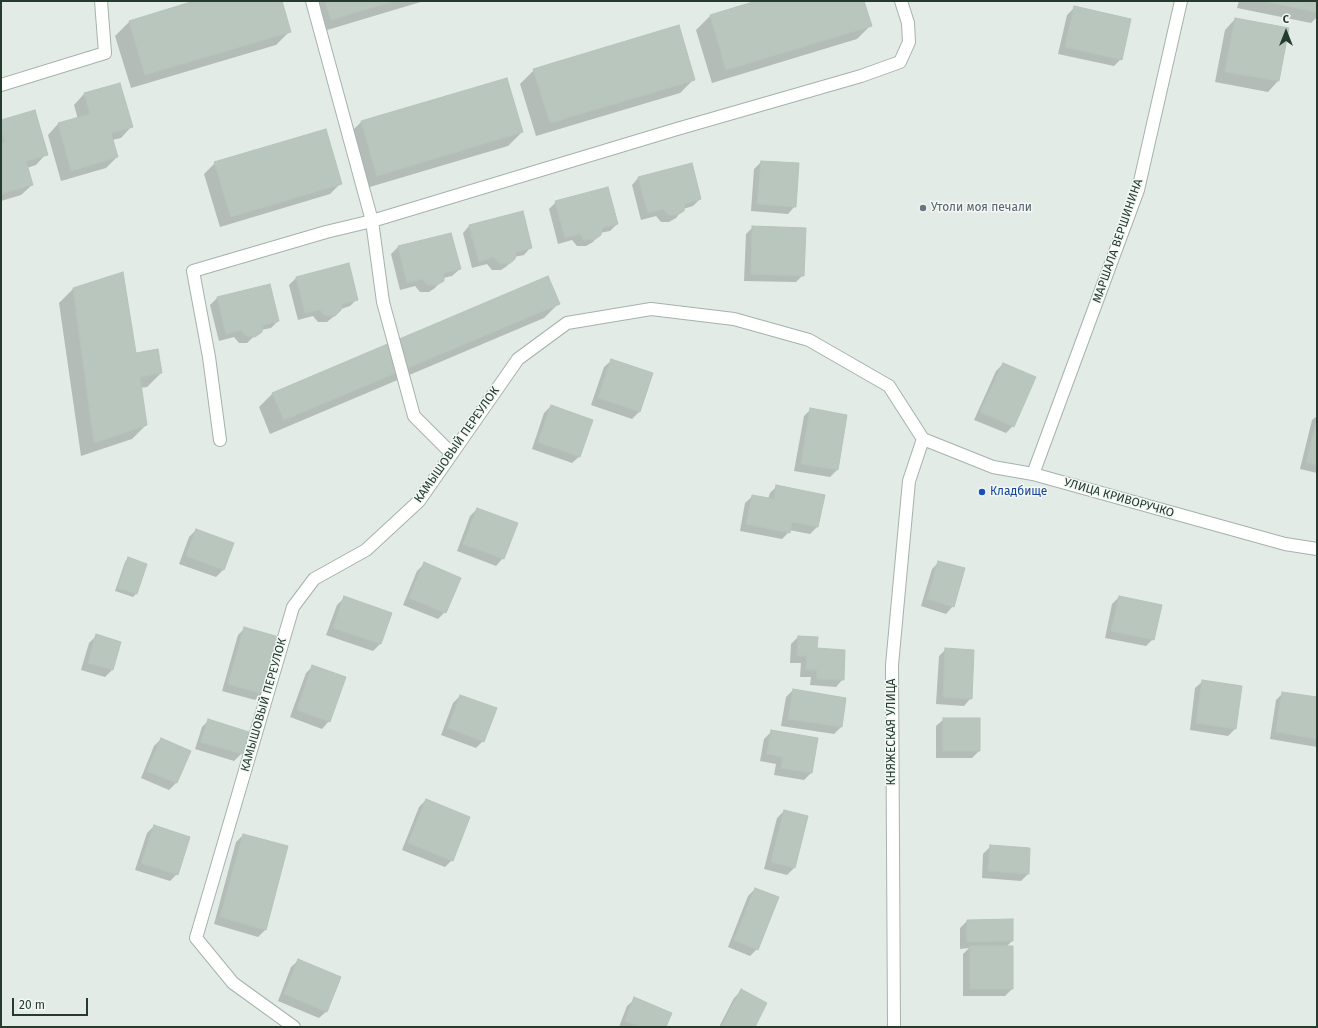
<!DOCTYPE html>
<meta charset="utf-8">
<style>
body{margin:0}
#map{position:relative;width:1318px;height:1028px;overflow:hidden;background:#e2ebe5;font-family:"Fira Sans",sans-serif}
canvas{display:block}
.frame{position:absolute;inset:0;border:2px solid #243b2e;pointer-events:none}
.north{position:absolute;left:1266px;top:12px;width:40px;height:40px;-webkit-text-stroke:3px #f3f8f4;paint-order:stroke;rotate:0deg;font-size:11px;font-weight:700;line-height:16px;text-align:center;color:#243b2e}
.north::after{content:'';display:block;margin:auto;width:14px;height:18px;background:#243b2e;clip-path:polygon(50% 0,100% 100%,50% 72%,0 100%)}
.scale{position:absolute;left:12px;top:998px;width:76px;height:18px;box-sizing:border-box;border:2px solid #243b2e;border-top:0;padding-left:5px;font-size:12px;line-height:14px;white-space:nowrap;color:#243b2e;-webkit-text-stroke:3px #f3f8f4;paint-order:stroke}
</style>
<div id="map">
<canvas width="1318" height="1028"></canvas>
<div class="frame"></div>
<div class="north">С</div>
<div class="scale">20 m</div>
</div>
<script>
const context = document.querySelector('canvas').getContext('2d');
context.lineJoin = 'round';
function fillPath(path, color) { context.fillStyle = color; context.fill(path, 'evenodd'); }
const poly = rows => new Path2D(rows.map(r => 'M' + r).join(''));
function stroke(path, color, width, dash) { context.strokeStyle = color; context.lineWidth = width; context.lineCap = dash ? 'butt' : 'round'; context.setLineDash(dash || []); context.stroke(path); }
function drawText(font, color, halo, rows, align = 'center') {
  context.font = font + ' "Fira Sans",sans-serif'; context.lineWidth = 3; context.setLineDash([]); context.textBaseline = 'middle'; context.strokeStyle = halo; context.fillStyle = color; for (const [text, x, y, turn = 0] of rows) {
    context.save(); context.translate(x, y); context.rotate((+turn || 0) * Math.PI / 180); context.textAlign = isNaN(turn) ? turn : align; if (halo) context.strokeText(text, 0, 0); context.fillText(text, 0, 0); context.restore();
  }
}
fillPath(poly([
 [198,1,281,1,290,31,276,45,131,88,115,36,129,22],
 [307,1,424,1,317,33],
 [760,1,863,1,871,25,857,39,712,83,696,30,710,16],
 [1239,1,1317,1,1317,17,1311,23,1237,8],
 [1074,8,1121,59,1114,66,1058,54,1067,15],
 [1235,19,1278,81,1268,92,1215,82,1225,30],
 [534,70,694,79,680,93,536,136,520,84],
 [506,79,522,132,508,146,363,189,347,136,361,122],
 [119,84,131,127,121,138,112,140,117,157,106,168,61,181,48,135,58,124,78,119,74,105,84,94],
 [1,121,46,154,36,165,27,168,32,185,21,195,1,201],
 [761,162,795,206,788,214,751,211,754,169],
 [215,163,341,183,330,194,220,227,204,174],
 [639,177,700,199,693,206,683,209,676,218,669,222,661,222,656,216,641,220,632,185],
 [556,202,617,224,610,231,600,233,593,242,586,246,577,246,572,240,558,244,549,209],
 [470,225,531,247,524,255,514,257,507,266,501,270,492,270,487,264,472,268,463,233],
 [753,227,803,275,796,282,744,281,746,234],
 [398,247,460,269,452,276,443,278,435,288,429,292,420,292,415,286,400,290,391,254],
 [296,278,357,299,350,306,341,309,333,317,327,322,318,322,313,316,298,320,289,285],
 [269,285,278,321,271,328,261,330,247,343,239,343,234,337,219,341,210,305,217,298],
 [73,289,135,354,161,373,147,387,140,388,146,425,132,439,81,456,59,303],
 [558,304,544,318,270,434,259,407,273,393],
 [612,360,652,373,639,412,632,419,591,405,604,367],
 [1003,364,1013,426,1006,433,974,420,996,371],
 [551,406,580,456,572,463,532,449,544,413],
 [811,409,837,470,830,477,794,471,804,416],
 [1317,416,1317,473,1300,469,1312,420],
 [777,486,823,495,817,527,810,534,789,530,789,532,782,539,740,531,745,503,753,496,768,499,770,493],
 [477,509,503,558,496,566,457,551,470,516],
 [196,530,232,543,223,570,216,577,179,564,189,537],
 [128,558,146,564,136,594,133,597,115,591,125,562],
 [939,562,953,606,946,614,921,606,932,569],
 [424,564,445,612,438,619,403,605,417,571],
 [1119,597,1153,639,1146,646,1105,638,1112,604],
 [344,598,380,644,373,651,326,635,337,605],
 [245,628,262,693,255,700,222,691,238,635],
 [96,636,112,670,105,677,81,670,89,643],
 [798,637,816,649,843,679,836,687,810,685,811,677,800,677,801,663,790,663,791,644],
 [946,649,971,698,964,706,936,704,939,656],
 [313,666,329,721,322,729,290,717,306,673],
 [1203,681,1235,729,1228,736,1190,730,1195,688],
 [793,690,845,698,841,727,834,734,781,726,786,697],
 [1283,693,1317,698,1317,747,1270,739,1276,700],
 [460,696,483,741,476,748,441,735,453,703],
 [944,719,979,751,972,758,936,758,936,726],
 [209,720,248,732,241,754,234,761,195,749,202,727],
 [771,732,816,739,811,773,804,780,774,775,776,764,760,761,764,739],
 [161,739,176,783,169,790,141,778,154,746],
 [426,800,452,860,445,867,402,850,419,807],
 [784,811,794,868,787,875,764,869,777,818],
 [154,826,177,874,170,881,135,870,147,833],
 [243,835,265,930,258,937,214,924,236,842],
 [991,846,1028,874,1021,881,982,878,983,854],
 [755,889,757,949,750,956,728,947,748,896],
 [1012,920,1012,941,1006,947,1012,947,1012,989,1005,996,963,996,963,954,969,948,960,949,960,928,967,921],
 [299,960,327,1011,319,1018,278,1001,291,967],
 [741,991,754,1027,719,1027,734,998],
 [635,999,665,1027,619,1027,627,1006]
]), '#0003');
const building = poly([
 [194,1,282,1,291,32,145,75,129,21,194,1],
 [325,1,394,1,331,20,325,1],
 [756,1,864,1,872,26,726,70,710,15,756,1],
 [1263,1,1317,1,1317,12,1263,1],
 [1074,6,1131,19,1122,60,1065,47,1074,6],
 [1235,18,1289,28,1279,81,1225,72,1235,18],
 [679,25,695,80,550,123,533,69,679,25],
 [507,78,523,132,377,176,361,121,507,78],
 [120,83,133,127,111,133,118,157,71,171,58,123,90,114,84,93,120,83],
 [35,110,48,155,26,161,33,185,1,194,1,143,5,142,1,129,1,120,35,110],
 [326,129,342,184,231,217,214,162,326,129],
 [761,161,799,163,796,207,757,204,761,161],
 [692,163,701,199,685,204,684,211,677,215,668,215,663,209,648,213,638,177,692,163],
 [608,187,618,224,602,228,601,235,594,240,584,240,580,234,565,238,555,201,608,187],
 [523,211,532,248,516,252,515,259,509,264,499,263,494,257,479,262,469,225,523,211],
 [752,226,806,228,804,276,751,274,752,226],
 [451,233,461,269,444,273,444,281,437,285,427,285,423,279,407,283,398,246,451,233],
 [349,263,358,300,342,304,341,310,335,316,325,316,320,310,305,313,296,277,349,263],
 [123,272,136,353,158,349,162,373,140,377,147,425,94,443,73,288,123,272],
 [548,276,560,304,284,420,272,393,548,276],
 [270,284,279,321,263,325,262,332,255,337,246,336,241,330,226,334,217,297,270,284],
 [611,359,653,373,640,412,598,398,611,359],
 [1003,363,1036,377,1014,427,980,412,1003,363],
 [551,405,593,420,580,457,538,442,551,405],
 [810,408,847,415,838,470,801,464,810,408],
 [1317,420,1317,465,1306,462,1317,420],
 [776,485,825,495,818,527,792,522,790,533,746,524,752,495,774,499,776,485],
 [477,508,518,523,504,559,463,544,477,508],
 [196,529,234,543,224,570,186,556,196,529],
 [128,557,147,564,137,594,118,588,128,557],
 [938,561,965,568,954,607,927,599,938,561],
 [424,562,461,578,446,613,409,598,424,562],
 [344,596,392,613,381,644,333,628,344,596],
 [1119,596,1162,605,1154,640,1111,631,1119,596],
 [244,627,279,637,263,694,228,684,244,627],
 [96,634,121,642,113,670,88,663,96,634],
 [798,636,818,637,817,648,845,650,844,680,817,679,817,670,806,670,807,656,797,656,798,636],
 [945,648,974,650,972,699,943,697,945,648],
 [312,665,346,677,330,722,297,710,312,665],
 [1202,680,1242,686,1236,729,1196,723,1202,680],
 [793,689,846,698,842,727,788,719,793,689],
 [1282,692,1317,697,1317,739,1276,732,1282,692],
 [460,695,497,708,484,742,448,728,460,695],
 [943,718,980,718,980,751,943,751,943,718],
 [208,719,249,732,242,754,201,742,208,719],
 [771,730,818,738,812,773,781,768,783,757,767,754,771,730],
 [161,738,191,751,177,783,147,771,161,738],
 [426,799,470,817,453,861,408,843,426,799],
 [784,810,808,816,795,868,771,862,784,810],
 [154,825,190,837,178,875,141,863,154,825],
 [243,834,288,846,266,930,220,917,243,834],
 [990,845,1030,848,1029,874,988,871,990,845],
 [755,888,779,897,758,950,734,940,755,888],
 [1013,919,1013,941,967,942,967,920,1013,919],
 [970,946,1013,946,1013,989,970,989,970,946],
 [298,959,341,977,327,1012,284,994,298,959],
 [741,989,767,1003,755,1027,721,1027,741,989],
 [634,997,672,1013,666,1027,641,1027,625,1021,634,997]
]);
fillPath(building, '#b8c6bd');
stroke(building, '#b5c4ba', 1);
const minor = poly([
 [312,1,372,221,383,302,414,416,452,454],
 [1,85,105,53,101,1],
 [923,439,993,467,1033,474,1285,544,1317,549],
 [220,440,209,357,193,271,326,232,372,221,677,129,861,76,900,62,909,42,908,23,901,1],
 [1033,474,1138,190,1181,1],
 [294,1027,233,983,196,938,293,607,314,579,366,550,419,501,518,359,567,323,651,309,734,319,809,340,889,386,923,439],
 [894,1027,892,665,909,481,923,439]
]);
stroke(minor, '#a5b3aa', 14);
stroke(minor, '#fff', 12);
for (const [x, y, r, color] of [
 [923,208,4,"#6b7280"],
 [982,492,4,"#1a4fb4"]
]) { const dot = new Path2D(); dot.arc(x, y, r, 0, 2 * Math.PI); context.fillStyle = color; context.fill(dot); stroke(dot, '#f3f8f4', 1.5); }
drawText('12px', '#5b616d', '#f3f8f4', [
 ["Утоли моя печали",931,208]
], 'left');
drawText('12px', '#243b2e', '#f3f8f4', [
 ["МАРШАЛА ВЕРШИНИНА",1118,241,-71],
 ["КАМЫШОВЫЙ ПЕРЕУЛОК",457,445,-55],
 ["УЛИЦА КРИВОРУЧКО",1119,498,16],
 ["КАМЫШОВЫЙ ПЕРЕУЛОК",264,705,-74],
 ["КНЯЖЕСКАЯ УЛИЦА",892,732,-90]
]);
drawText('12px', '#164399', '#f3f8f4', [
 ["Кладбище",990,492]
], 'left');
</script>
